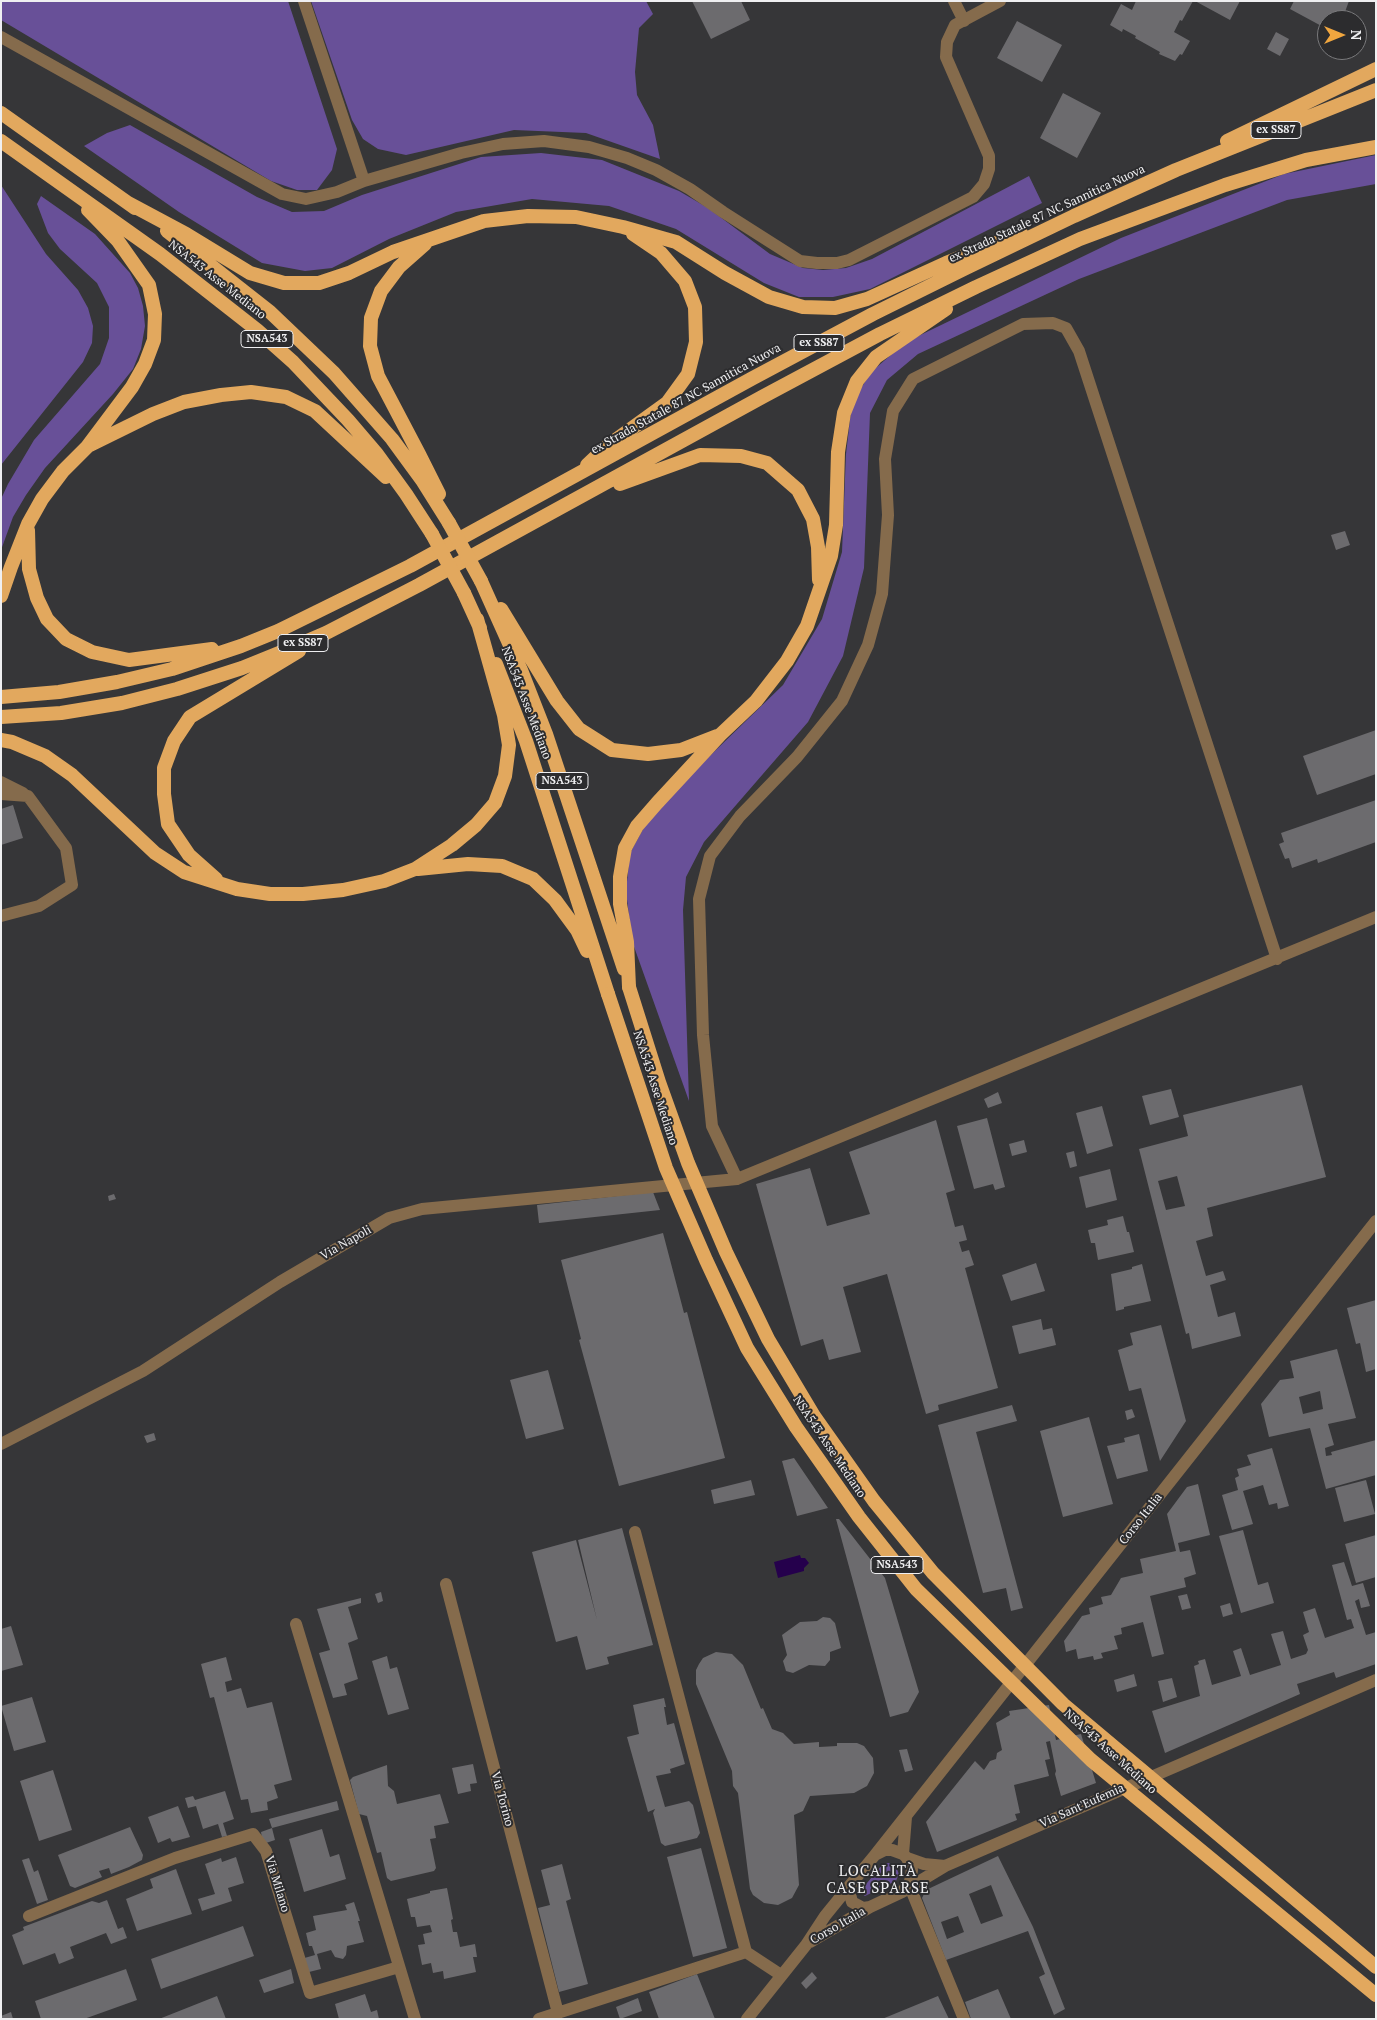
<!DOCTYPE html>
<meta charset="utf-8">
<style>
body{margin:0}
#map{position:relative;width:1377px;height:2020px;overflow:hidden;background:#363638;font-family:"PT Serif",serif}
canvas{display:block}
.frame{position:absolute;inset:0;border:2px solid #efeff1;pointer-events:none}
.north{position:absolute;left:1317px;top:10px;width:50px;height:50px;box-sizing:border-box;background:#2c2c2e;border:1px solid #7a7a7c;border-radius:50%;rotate:90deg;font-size:14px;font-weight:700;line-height:20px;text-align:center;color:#efeff1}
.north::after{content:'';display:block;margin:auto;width:18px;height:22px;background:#f0a63f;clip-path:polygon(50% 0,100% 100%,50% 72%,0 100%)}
</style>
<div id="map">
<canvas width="1377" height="2020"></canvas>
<div class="frame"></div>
<div class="north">N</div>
</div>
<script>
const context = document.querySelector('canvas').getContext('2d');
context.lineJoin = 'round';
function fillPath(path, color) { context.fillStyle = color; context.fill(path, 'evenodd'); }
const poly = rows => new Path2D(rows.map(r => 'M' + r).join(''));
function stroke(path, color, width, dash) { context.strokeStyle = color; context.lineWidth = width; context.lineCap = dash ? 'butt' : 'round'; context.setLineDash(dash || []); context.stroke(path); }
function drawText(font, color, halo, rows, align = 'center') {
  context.font = font + ' "PT Serif",serif'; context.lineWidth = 4; context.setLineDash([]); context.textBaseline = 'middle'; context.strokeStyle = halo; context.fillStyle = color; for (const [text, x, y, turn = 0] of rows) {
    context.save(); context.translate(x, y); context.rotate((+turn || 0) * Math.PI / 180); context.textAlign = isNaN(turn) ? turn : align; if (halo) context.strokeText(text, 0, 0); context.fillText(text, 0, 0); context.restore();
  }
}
fillPath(poly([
 [1,1,288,1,337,149,332,170,317,190,297,190,271,181,1,20],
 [311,1,646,1,653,14,639,28,635,72,637,95,653,125,660,159,586,133,514,130,406,155,378,149,363,139,352,120],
 [130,125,257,197,292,212,324,211,362,195,481,157,541,153,602,160,679,191,708,208,770,254,803,268,823,270,846,268,872,259,1029,176,1042,203,870,289,833,297,799,297,764,283,676,229,609,206,532,199,456,212,389,239,332,268,305,271,262,263,179,212,84,146,107,133],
 [1376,155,1376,184,1287,200,1079,279,918,354,887,380,870,413,864,568,843,656,808,722,704,842,686,877,683,910,689,1101,632,941,626,891,630,853,653,811,783,685,822,619,842,552,846,454,852,403,871,372,906,342,1121,238,1284,174],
 [1,185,46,254,78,290,88,308,93,326,92,343,83,362,1,465],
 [41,196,95,234,130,273,138,288,143,306,145,326,141,349,133,369,113,394,45,468,26,495,13,517,1,550,1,499,8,484,34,440,100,364,109,338,109,307,97,283,60,249,48,233,37,204],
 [885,1863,889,1863,896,1867,899,1874,896,1881,865,1896,861,1893,862,1889,882,1865]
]), '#685098');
fillPath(poly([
 [800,1555,801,1558,805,1558,809,1563,804,1568,804,1571,778,1578,774,1562]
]), '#25004c');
fillPath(poly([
 [692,1,741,1,750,20,711,39],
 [1136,1,1193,1,1182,21,1180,20,1174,32,1190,41,1182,55,1180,54,1175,61,1159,54,1160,52,1135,38,1136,36,1123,29,1122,32,1110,25,1121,4,1132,10],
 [1195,1,1240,1,1230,20],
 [1294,1,1349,1,1342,20,1327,20,1327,29,1290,9],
 [1017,21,1062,45,1042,82,997,58],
 [1276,32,1289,39,1280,56,1267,49],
 [1063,93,1101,113,1077,158,1040,138],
 [1345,531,1350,545,1336,550,1331,535],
 [1376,730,1376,774,1317,795,1303,756],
 [1376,800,1376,842,1318,863,1317,859,1292,868,1289,858,1285,859,1279,844,1284,842,1281,833],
 [13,805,23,838,1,845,1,809],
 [1302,1085,1326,1177,1207,1208,1213,1236,1196,1241,1206,1276,1223,1271,1226,1280,1210,1285,1218,1317,1235,1312,1241,1336,1192,1349,1189,1333,1186,1334,1139,1149,1188,1136,1183,1115],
 [1177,1176,1185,1206,1166,1210,1158,1181],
 [1171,1089,1179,1117,1150,1125,1142,1096],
 [998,1092,1002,1103,988,1108,984,1099],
 [1102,1106,1113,1146,1087,1154,1076,1113],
 [987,1118,1005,1187,995,1190,993,1184,974,1189,957,1126],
 [936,1120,955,1190,946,1193,955,1227,963,1225,967,1240,959,1242,962,1252,969,1250,974,1265,965,1268,998,1388,938,1405,939,1410,926,1414,887,1274,843,1287,861,1352,829,1360,823,1339,801,1346,756,1184,810,1168,827,1226,870,1214,849,1152],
 [1024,1140,1027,1152,1012,1156,1009,1144],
 [1074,1151,1077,1166,1070,1168,1066,1153],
 [1110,1169,1117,1200,1086,1208,1079,1177],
 [653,1192,660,1210,539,1223,537,1205],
 [114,1194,116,1199,109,1201,108,1196],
 [1123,1216,1127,1232,1129,1232,1134,1252,1098,1260,1095,1243,1091,1243,1088,1230,1108,1225,1107,1220],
 [663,1233,684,1313,687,1312,725,1458,619,1486,579,1340,581,1339,561,1260],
 [1036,1263,1045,1291,1011,1301,1002,1275],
 [1142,1264,1151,1301,1124,1307,1124,1309,1116,1311,1111,1274,1132,1269,1132,1267],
 [1376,1300,1376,1369,1366,1372,1360,1343,1356,1344,1347,1308],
 [1041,1319,1043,1330,1052,1328,1056,1345,1019,1354,1012,1326],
 [1161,1325,1186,1421,1160,1461,1141,1388,1129,1391,1118,1350,1133,1345,1130,1333],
 [1337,1349,1356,1418,1328,1424,1334,1445,1325,1448,1326,1456,1332,1455,1331,1452,1376,1440,1376,1475,1326,1489,1310,1428,1269,1437,1261,1404,1280,1380,1294,1378,1290,1361],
 [1320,1391,1323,1409,1303,1414,1299,1397],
 [548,1370,564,1429,526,1439,510,1380],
 [1012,1405,1017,1421,976,1432,1023,1608,1011,1611,1006,1588,983,1593,938,1425],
 [1132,1409,1135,1417,1127,1420,1125,1411],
 [1089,1417,1113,1504,1063,1517,1040,1431],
 [154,1433,156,1440,147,1443,144,1436],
 [1139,1434,1148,1471,1117,1479,1107,1446,1125,1442,1124,1438],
 [1272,1448,1289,1506,1278,1509,1277,1503,1269,1505,1263,1485,1243,1491,1253,1524,1232,1530,1222,1495,1238,1490,1235,1478,1239,1476,1237,1469,1251,1465,1247,1455],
 [794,1458,828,1508,797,1516,782,1461],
 [751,1480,755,1495,714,1504,711,1490],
 [1366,1480,1375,1514,1344,1522,1335,1488],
 [1198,1484,1210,1535,1178,1543,1180,1552,1190,1550,1196,1574,1184,1578,1186,1587,1150,1596,1164,1654,1152,1657,1143,1622,1121,1628,1122,1634,1114,1636,1118,1649,1101,1653,1103,1658,1094,1660,1093,1656,1078,1659,1076,1649,1066,1652,1064,1641,1082,1616,1090,1614,1089,1608,1103,1604,1101,1597,1111,1595,1121,1578,1143,1573,1140,1559,1176,1551,1167,1514,1187,1487],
 [836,1519,839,1519,885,1578,919,1692,908,1712,890,1717],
 [622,1528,653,1645,607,1657,609,1664,586,1670,577,1636,556,1642,532,1552,576,1540,597,1620,578,1540],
 [1243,1530,1258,1585,1268,1582,1274,1603,1241,1613,1219,1536],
 [1376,1535,1376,1577,1356,1583,1345,1544],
 [1344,1562,1352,1586,1363,1583,1370,1606,1361,1608,1359,1599,1355,1601,1366,1635,1376,1632,1376,1664,1336,1678,1334,1672,1297,1684,1300,1694,1165,1753,1152,1711,1200,1696,1194,1666,1199,1664,1198,1661,1205,1659,1212,1685,1241,1676,1233,1651,1241,1648,1250,1675,1281,1665,1271,1634,1283,1631,1291,1659,1306,1654,1308,1650,1303,1635,1309,1632,1303,1612,1315,1608,1325,1638,1354,1628,1351,1619,1347,1620,1332,1565],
 [381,1592,383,1601,378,1603,375,1594],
 [1187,1594,1191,1608,1182,1610,1178,1596],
 [361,1598,361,1603,348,1607,358,1639,348,1643,358,1679,344,1684,347,1695,333,1698,319,1653,330,1650,317,1609],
 [1230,1603,1233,1614,1223,1617,1220,1606],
 [823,1617,830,1618,835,1623,841,1648,830,1652,830,1660,825,1666,809,1665,793,1673,786,1671,783,1661,787,1655,782,1635,800,1622,817,1621],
 [11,1626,23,1665,1,1671,1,1629],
 [716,1652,732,1654,743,1665,761,1709,763,1708,772,1729,783,1733,794,1744,819,1742,819,1747,837,1746,837,1743,857,1743,864,1746,873,1758,874,1773,867,1786,854,1793,810,1796,803,1811,794,1815,799,1885,792,1898,778,1905,764,1903,753,1895,750,1889,738,1793,733,1786,732,1771,696,1684,696,1670,699,1664,703,1658],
 [387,1656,390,1669,397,1667,409,1709,388,1715,372,1661],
 [226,1657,232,1680,225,1682,227,1692,241,1688,247,1708,272,1702,292,1780,274,1785,278,1798,267,1802,268,1810,251,1813,248,1799,241,1800,214,1697,210,1698,201,1664],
 [1134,1674,1137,1686,1117,1692,1114,1680],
 [1172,1678,1177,1697,1163,1702,1158,1681],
 [32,1697,46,1742,14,1751,1,1706],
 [664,1698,666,1707,664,1707,667,1725,674,1723,685,1764,670,1769,671,1773,656,1776,665,1807,689,1801,693,1805,700,1833,697,1838,665,1846,661,1843,653,1813,655,1809,648,1812,627,1737,639,1734,633,1705],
 [1049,1705,1056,1740,1081,1734,1096,1783,1061,1796,1055,1774,1056,1771,1050,1741,1046,1742,1050,1759,1045,1760,1049,1776,1014,1785,1020,1813,1015,1814,1017,1820,937,1852,926,1822,975,1761,984,1770,990,1761,996,1759,997,1753,1002,1750,996,1723,1010,1715,1009,1711],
 [907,1749,913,1770,905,1772,899,1750],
 [473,1764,477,1783,470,1784,471,1791,458,1794,452,1768],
 [387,1765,388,1786,394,1791,397,1804,440,1794,449,1823,434,1826,436,1838,430,1839,436,1868,434,1871,391,1881,387,1878,381,1852,377,1853,367,1816,359,1814,350,1780,353,1777],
 [53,1770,72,1830,39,1841,20,1781],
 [225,1791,234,1819,223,1823,227,1836,222,1837,218,1824,203,1829,196,1806,188,1808,185,1798,193,1796,195,1800],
 [337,1801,339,1810,272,1828,269,1819],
 [178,1806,190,1837,172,1842,170,1838,158,1843,148,1817],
 [130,1827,143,1855,142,1860,129,1867,111,1874,109,1868,99,1871,102,1877,75,1888,70,1886,58,1855],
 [272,1828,275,1840,263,1844,261,1832],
 [322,1829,330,1857,339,1854,346,1879,304,1892,289,1839],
 [701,1848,727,1948,693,1957,667,1857],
 [998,1856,1033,1927,1065,2009,1054,2015,1039,1977,1045,1974,1028,1931,946,1960,922,1898,926,1890],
 [991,1885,1003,1916,981,1924,969,1894],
 [958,1916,964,1932,947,1939,941,1922],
 [236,1857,244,1883,228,1888,232,1901,202,1911,198,1899,215,1894,205,1864,221,1858,222,1862],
 [29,1858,34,1872,38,1870,48,1900,37,1904,22,1860],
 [562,1864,571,1899,566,1901,588,1984,559,1992,538,1908,550,1905,541,1870],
 [176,1869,192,1914,137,1931,126,1899,153,1888,150,1879],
 [447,1888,453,1919,451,1920,453,1932,457,1932,460,1947,475,1944,477,1957,473,1957,476,1972,444,1979,443,1971,433,1973,431,1963,422,1965,418,1945,425,1944,423,1934,432,1932,430,1925,417,1927,415,1917,411,1917,407,1899,430,1893,430,1891],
 [107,1900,118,1929,123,1927,127,1938,111,1944,106,1933,70,1947,74,1958,59,1964,55,1953,23,1965,12,1935,24,1930,23,1927,92,1901,99,1903],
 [354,1902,360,1921,358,1921,364,1942,347,1946,346,1955,343,1959,335,1957,331,1950,317,1954,321,1969,305,1973,301,1959,315,1955,312,1946,309,1946,306,1933,316,1930,313,1916,347,1910,345,1905],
 [243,1926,254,1956,161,1989,151,1959],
 [126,1969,137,2000,84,2019,41,2019,35,2001],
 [291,1969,294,1983,264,1993,259,1980],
 [812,1972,817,1978,806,1989,801,1983],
 [697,1974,715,2019,659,2019,649,1992],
 [998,1989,1011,2019,971,2019,965,2002],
 [365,1994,371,2012,377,2010,379,2019,339,2019,335,2004],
 [217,1996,226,2019,159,2019],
 [938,1996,949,2019,882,2019],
 [638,1998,642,2011,620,2019,616,2007],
 [11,2012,13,2019,1,2019,1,2016]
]), '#6c6b6e');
stroke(poly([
 [304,1,364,181],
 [954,1,964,21],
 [1,37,282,194,306,199,337,192,364,181,461,153,503,144,544,141,589,147,627,158,656,170,690,189,723,212,800,261,817,263,837,263,849,260,973,197,984,184,989,169,989,156,946,57,947,42,955,25,1000,1],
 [1,782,23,793],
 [1,794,28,796,66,848,72,885,39,906,1,916],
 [737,1179,712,1126,703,1035,699,899,710,856,740,816,797,757,842,701,868,645,882,594,888,515,885,459,893,411,913,379,1023,324,1053,323,1066,328,1079,351,1277,959],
 [1,1444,143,1371,280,1282,389,1218,422,1209,737,1179,1376,917],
 [635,1532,746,1952],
 [446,1584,558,2013],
 [296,1624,415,2019],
 [910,1887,964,2019],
 [29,1916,175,1858,253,1834,266,1851,310,1993,399,1967],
 [539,2019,746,1952,781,1975]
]), '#856b4c', 12);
stroke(poly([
 [903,1854,906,1817],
 [875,1855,1376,1221],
 [907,1858,924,1864,945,1866],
 [902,1892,910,1882,912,1870,907,1858,903,1854,892,1850,885,1850,875,1855,851,1884,849,1890,852,1902,863,1908,870,1907,902,1892,945,1866,1376,1680],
 [810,1942,870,1907],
 [747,2019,806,1945,825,1916,851,1884]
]), '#856b4c', 12);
stroke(poly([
 [1,113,135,208],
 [1,141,160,254,257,330,293,362,348,420,377,454,406,494,432,534],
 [1227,141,1376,69],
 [128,203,186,234,250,273,284,283,319,283,349,273,393,252,484,221,528,216,576,217,623,227,676,242,725,273,769,297,803,307,835,308,867,299,946,263,1021,233],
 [167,231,270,312,334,373,392,439,422,480,449,523],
 [425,244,399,267,381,291,371,318,370,346,378,376,419,454,439,494],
 [90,445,153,414,184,402,221,395,251,392,286,397,315,411,386,477],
 [587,465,606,447,667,403,688,374,696,342,695,307,685,281,661,253,633,234],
 [620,484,700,455,741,456,767,463,798,490,813,519,818,547,819,580],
 [28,530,29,569,37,598,47,619,66,639,92,652,129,660,212,649],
 [481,581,521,670,546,734,624,969],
 [464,593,480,628],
 [1,596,11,567,28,524,42,499,63,471,87,447,132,387,145,364,154,340,155,314,149,285,118,241,88,210],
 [501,609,557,701,579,729,612,750,648,754,681,750,717,736],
 [496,664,526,741,608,994],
 [1,697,59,692,117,682,172,669,241,646,278,631,410,566,753,378,873,314,966,268,1074,216,1176,170,1376,90],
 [1,717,61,713,122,703,177,689,242,668,284,651,326,633,419,585,764,396,880,334,976,287,1080,239,1225,185,1306,160,1376,147],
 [1,740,12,742,45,756,72,775,155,853,184,872,237,889,270,894,303,894,343,890,384,881,415,869,452,845,476,825,495,803,505,776,509,745,504,715,477,619],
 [418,869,468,864,502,866,533,879,555,900,577,930,587,951],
 [216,879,189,855,168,824,164,794,164,768,174,741,190,717,299,651],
 [629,987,627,942,620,904,620,877,625,848,637,826,657,803,720,735,756,701,787,661,807,626,831,556,836,525,838,452,844,413,857,381,876,357,946,309]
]), '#e2a85e', 14);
stroke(poly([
 [449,523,481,581],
 [432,534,464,593],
 [629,987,659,1082,688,1163,726,1252,768,1339,814,1416,874,1501,933,1573,1063,1704,1376,1967],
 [608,994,666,1168,706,1260,747,1348,796,1427,859,1517,916,1589,1091,1760,1376,1995]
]), '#e2a85e', 14);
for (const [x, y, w] of [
 [1276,130,50],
 [267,339,52],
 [819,343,50],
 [303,643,50],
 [562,781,52],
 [897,1565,52]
]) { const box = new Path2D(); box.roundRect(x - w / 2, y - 8.5, w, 17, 4); context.fillStyle = '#2c2c2e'; context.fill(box); stroke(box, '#efeff1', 1); }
drawText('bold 11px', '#efeff1', null, [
 ["ex SS87",1276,130],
 ["NSA543",267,339],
 ["ex SS87",819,343],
 ["ex SS87",303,643],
 ["NSA543",562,781],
 ["NSA543",897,1565]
]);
drawText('12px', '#efeff1', '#2c2c2e', [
 ["ex Strada Statale 87 NC Sannitica Nuova",1047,214,-25],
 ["NSA543 Asse Mediano",217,280,38],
 ["ex Strada Statale 87 NC Sannitica Nuova",686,399,-29],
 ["NSA543 Asse Mediano",526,703,69],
 ["NSA543 Asse Mediano",655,1088,72],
 ["Via Napoli",346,1243,-30],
 ["NSA543 Asse Mediano",829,1447,56],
 ["Corso Italia",1141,1519,-52],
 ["NSA543 Asse Mediano",1110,1752,42],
 ["Via Torino",502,1799,75],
 ["Via Sant'Eufemia",1082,1806,-24],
 ["Via Milano",277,1884,73],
 ["Corso Italia",838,1926,-30]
]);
context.letterSpacing = '1px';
drawText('15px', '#efeff1', '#2c2c2e', [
 ["LOCALITÀ",878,1872],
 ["CASE SPARSE",878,1889]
]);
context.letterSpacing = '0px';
</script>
